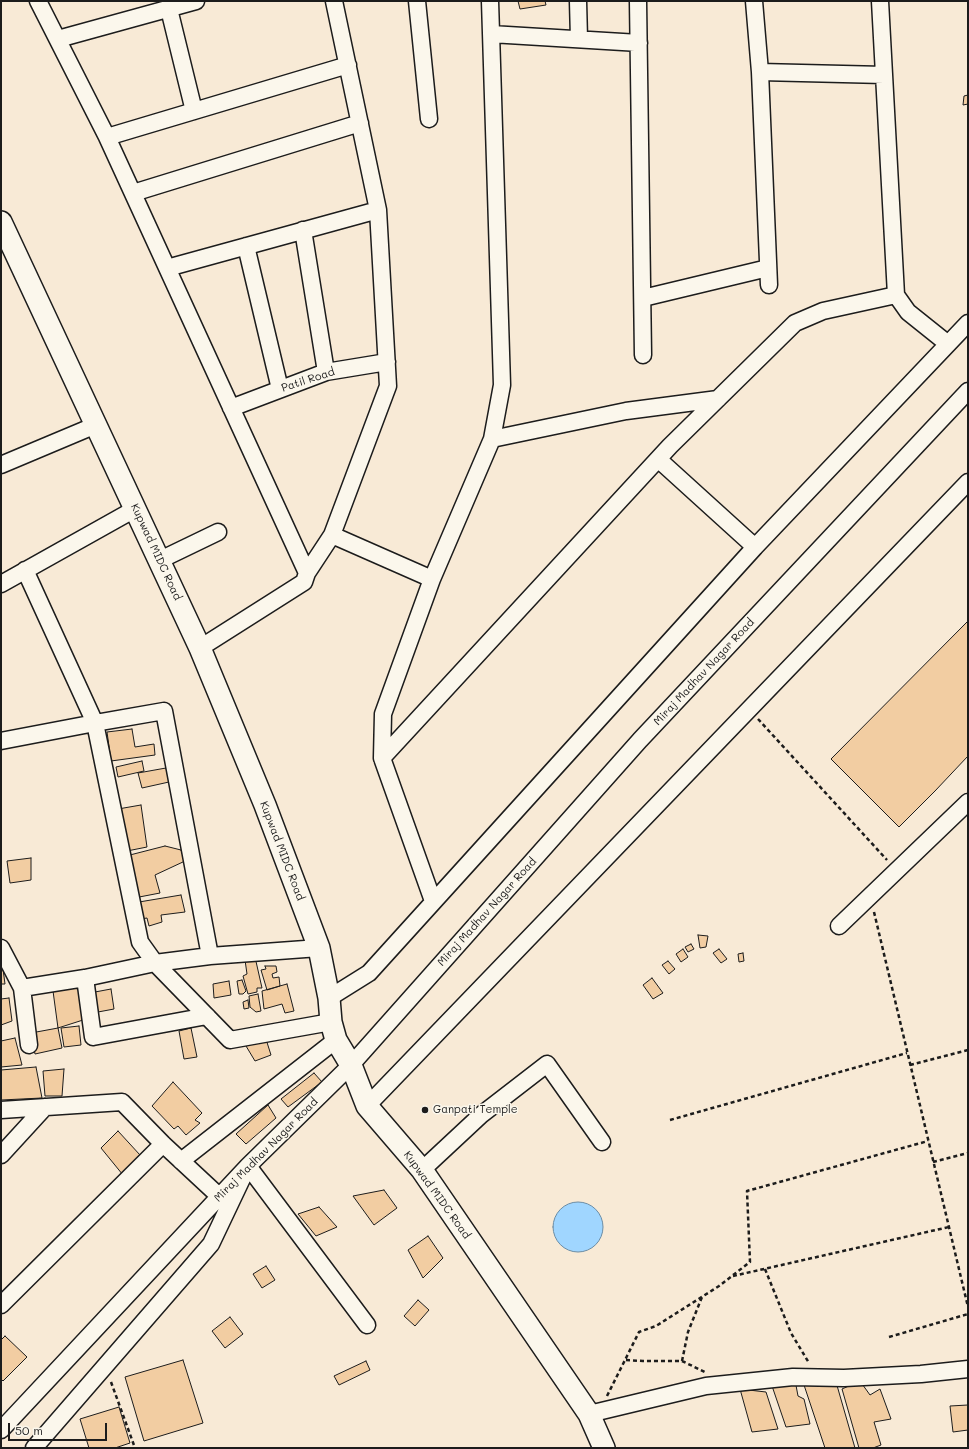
<!DOCTYPE html>
<style>
body{margin:0}
#map{position:relative;width:969px;height:1449px;overflow:hidden;background:#f8ead6;font-family:Mali,sans-serif}
canvas{display:block}
.frame{position:absolute;inset:0;border:2px solid #1c1c1c;pointer-events:none}
.scale{position:absolute;left:8px;top:1423px;width:99px;height:18px;box-sizing:border-box;border:2px solid #1c1c1c;border-top:0;padding-left:5px;font-size:12px;line-height:14px;white-space:nowrap;color:#1c1c1c;-webkit-text-stroke:3px #fbf7ec;paint-order:stroke}
</style>
<div id="map">
<canvas width="969" height="1449"></canvas>
<div class="frame"></div>
<div class="scale">50 m</div>
</div>
<script>
const context = document.querySelector('canvas').getContext('2d');
context.lineJoin = 'round';
function fillPath(path, color) { context.fillStyle = color; context.fill(path, 'evenodd'); }
const poly = rows => new Path2D(rows.map(r => 'M' + r).join(''));
function stroke(path, color, width, dash) { context.strokeStyle = color; context.lineWidth = width; context.lineCap = dash ? 'butt' : 'round'; context.setLineDash(dash || []); context.stroke(path); }
function drawText(font, color, halo, rows, align = 'center') {
  context.font = font + ' Mali,sans-serif'; context.lineWidth = 3; context.setLineDash([]); context.textBaseline = 'middle'; context.strokeStyle = halo; context.fillStyle = color; for (const [text, x, y, turn = 0] of rows) {
    context.save(); context.translate(x, y); context.rotate((+turn || 0) * Math.PI / 180); context.textAlign = isNaN(turn) ? turn : align; if (halo) context.strokeText(text, 0, 0); context.fillText(text, 0, 0); context.restore();
  }
}
const water = poly([
 '553 1227a25 25 0 1 1 50 0a25 25 0 1 1-50 0Z'
]);
fillPath(water, '#a0d6ff');
stroke(water, '#6b8ca4', 1);
const building = poly([
 [518,1,545,1,546,5,520,9,518,1],
 [968,95,968,104,963,105,964,96,968,95],
 [968,621,968,756,935,791,899,827,831,759,968,621],
 [132,729,135,747,154,744,155,755,111,761,107,732,132,729],
 [142,761,144,771,118,777,116,767,142,761],
 [166,768,169,782,142,788,138,773,166,768],
 [141,805,147,847,127,851,118,809,141,805],
 [165,846,181,850,185,861,155,875,160,893,134,898,126,856,165,846],
 [31,858,31,880,10,883,7,861,31,858],
 [181,895,185,912,161,915,162,922,149,926,147,918,141,919,139,902,181,895],
 [698,935,708,936,706,947,700,948,698,935],
 [691,944,694,949,688,952,685,947,691,944],
 [683,949,688,957,681,962,676,954,683,949],
 [719,949,727,959,721,963,713,953,719,949],
 [743,953,744,961,739,962,738,954,743,953],
 [1,954,5,984,1,984,1,954],
 [255,957,262,988,257,988,257,992,248,994,243,976,247,974,245,960,255,957],
 [668,961,675,969,669,974,662,965,668,961],
 [265,966,276,966,277,972,272,974,273,978,279,977,280,986,267,990,261,970,266,969,265,966],
 [652,978,663,993,653,999,643,985,652,978],
 [242,980,246,991,243,994,239,994,237,981,242,980],
 [229,981,231,995,214,998,213,984,229,981],
 [287,984,294,1011,285,1013,282,1004,264,1009,262,991,287,984],
 [80,987,83,1020,58,1028,53,991,80,987],
 [111,989,114,1009,98,1012,95,992,111,989],
 [258,994,261,1011,256,1012,250,1007,249,996,258,994],
 [9,998,12,1021,1,1025,1,999,9,998],
 [248,1000,249,1008,244,1009,243,1002,248,1000],
 [79,1026,81,1045,64,1047,61,1028,79,1026],
 [58,1028,62,1048,35,1054,31,1033,58,1028],
 [191,1028,197,1057,184,1059,179,1031,191,1028],
 [265,1036,271,1055,255,1061,246,1046,265,1036],
 [15,1038,22,1065,1,1067,1,1041,15,1038],
 [36,1067,42,1098,1,1100,1,1070,36,1067],
 [64,1069,62,1096,45,1096,43,1071,64,1069],
 [314,1073,322,1082,288,1107,281,1099,314,1073],
 [173,1082,202,1113,195,1120,200,1123,186,1135,178,1126,174,1129,152,1106,173,1082],
 [268,1105,276,1118,246,1144,236,1134,268,1105],
 [118,1131,140,1155,123,1175,101,1148,118,1131],
 [384,1190,397,1208,374,1225,353,1196,384,1190],
 [319,1207,337,1227,316,1236,298,1214,319,1207],
 [428,1236,443,1258,423,1278,408,1250,428,1236],
 [266,1266,275,1280,262,1288,253,1274,266,1266],
 [418,1300,429,1310,415,1326,404,1316,418,1300],
 [230,1317,243,1334,225,1348,212,1331,230,1317],
 [5,1336,27,1357,3,1381,1,1379,1,1340,5,1336],
 [183,1360,203,1423,144,1441,125,1377,183,1360],
 [366,1361,370,1370,339,1385,334,1376,366,1361],
 [795,1380,798,1396,804,1399,810,1424,786,1427,771,1383,795,1380],
 [860,1381,870,1395,880,1389,891,1419,874,1422,881,1445,873,1448,859,1448,842,1389,860,1381],
 [836,1382,855,1448,825,1448,804,1385,836,1382],
 [740,1389,766,1392,778,1429,752,1432,740,1389],
 [968,1405,968,1430,953,1432,950,1406,968,1405],
 [119,1407,130,1443,115,1448,89,1448,80,1419,119,1407]
]);
fillPath(building, '#f2cda2');
stroke(building, '#1c1c1c', 1);
const minor = poly([
 [38,1,107,137,307,573,304,582,200,648],
 [417,1,429,119],
 [578,1,579,39],
 [638,1,643,355],
 [754,1,760,72,769,285],
 [880,1,896,295,908,312,948,344],
 [169,9,194,111],
 [491,34,639,43],
 [58,39,196,1],
 [760,72,884,75],
 [107,137,348,65],
 [133,193,360,123],
 [303,230,326,372],
 [246,246,280,389],
 [167,268,378,210],
 [643,298,768,268],
 [231,408,326,372,387,362],
 [492,439,626,411,718,399],
 [658,459,755,547],
 [1,465,96,425],
 [332,535,432,579],
 [160,560,218,532],
 [25,570,95,723,140,942,155,963,210,956,319,948],
 [307,573,332,535,388,386,378,210,334,1],
 [1,584,135,509],
 [1,741,95,723,164,711,210,956],
 [382,758,670,446,795,323,823,311,896,295],
 [433,901,382,758,383,714,432,579,492,439,502,385,490,1],
 [839,926,968,802],
 [1,948,22,988,29,1045],
 [85,978,93,1037,207,1016],
 [22,988,85,978,155,963,230,1040,331,1022],
 [329,998,369,973,755,547,968,323],
 [367,1106,968,482],
 [1,1110,122,1102,163,1144,220,1197],
 [1,1155,45,1107],
 [181,1161,336,1040],
 [422,1170,481,1115,547,1064,602,1142],
 [1,1305,163,1144],
 [589,1414,706,1386,793,1377,844,1378,921,1374,968,1369],
 [1,1430,248,1166,351,1065,640,740,968,391],
 [34,1448,211,1244,248,1166,367,1325]
]);
const major = poly([
 [1,222,200,648,265,805,319,948,329,998,331,1022,336,1040,351,1065,367,1106,422,1170,589,1414,604,1448]
]);
stroke(minor, '#1c1c1c', 19);
stroke(major, '#1c1c1c', 24);
stroke(poly([
 [758,719,887,860],
 [874,912,968,1307],
 [910,1065,968,1050],
 [670,1120,907,1053],
 [933,1162,968,1153],
 [765,1269,791,1333,809,1363],
 [733,1276,949,1227],
 [889,1337,968,1314],
 [626,1360,643,1361,682,1361,705,1372],
 [682,1361,688,1332,702,1297],
 [111,1382,135,1448],
 [607,1396,639,1332,656,1326,719,1286,750,1262,747,1191,928,1141]
]), '#1c1c1c', 2.5, [4, 3]);
stroke(minor, '#fbf7ec', 16);
stroke(major, '#fbf7ec', 21);
for (const [x, y, r, color] of [
 [425,1110,4,"#1c1c1c"]
]) { const dot = new Path2D(); dot.arc(x, y, r, 0, 2 * Math.PI); context.fillStyle = color; context.fill(dot); stroke(dot, '#fbf7ec', 1.5); }
drawText('11px', '#1c1c1c', '#fbf7ec', [
 ["Patil Road",308,380,-18],
 ["Kupwad MIDC Road",156,552,65],
 ["Miraj Madhav Nagar Road",704,672,-47],
 ["Kupwad MIDC Road",282,851,69],
 ["Miraj Madhav Nagar Road",487,912,-48],
 ["Miraj Madhav Nagar Road",266,1150,-45],
 ["Kupwad MIDC Road",437,1195,54]
]);
drawText('11px', '#1c1c1c', '#fbf7ec', [
 ["Ganpati Temple",433,1110]
], 'left');
</script>
